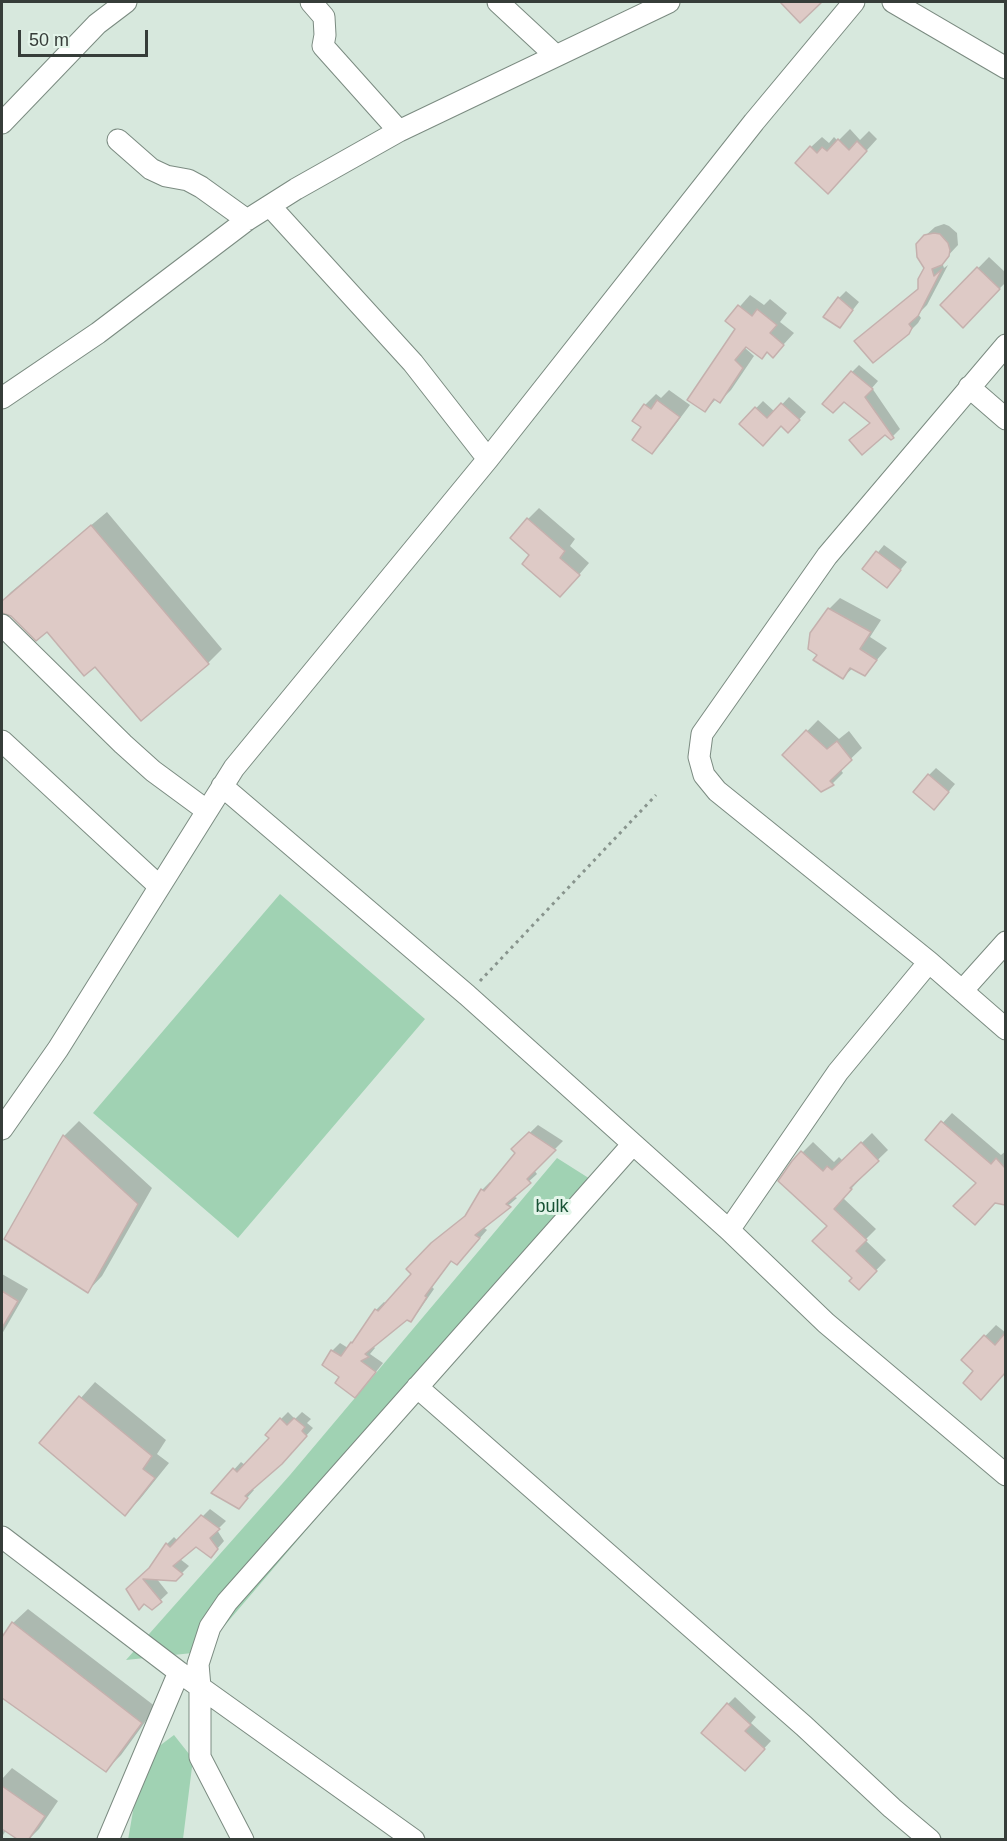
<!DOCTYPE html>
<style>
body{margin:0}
#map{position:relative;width:1007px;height:1841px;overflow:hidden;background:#d7e8dd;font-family:Helvetica,sans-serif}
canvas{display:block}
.frame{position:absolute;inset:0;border:3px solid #363d39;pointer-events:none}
.scale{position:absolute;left:18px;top:30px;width:130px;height:27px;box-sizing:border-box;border:3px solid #363d39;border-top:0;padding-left:8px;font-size:18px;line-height:21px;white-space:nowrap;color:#363d39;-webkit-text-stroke:4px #e4f5ea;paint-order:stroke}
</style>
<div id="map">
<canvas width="1007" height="1841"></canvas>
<div class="frame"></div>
<div class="scale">50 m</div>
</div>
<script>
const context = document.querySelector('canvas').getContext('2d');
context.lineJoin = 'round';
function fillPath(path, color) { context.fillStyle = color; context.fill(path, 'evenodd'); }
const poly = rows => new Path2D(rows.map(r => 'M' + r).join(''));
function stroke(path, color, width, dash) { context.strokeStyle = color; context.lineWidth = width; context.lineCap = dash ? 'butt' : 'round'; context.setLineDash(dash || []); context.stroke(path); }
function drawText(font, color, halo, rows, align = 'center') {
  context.font = font + ' Helvetica,sans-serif'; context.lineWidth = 6; context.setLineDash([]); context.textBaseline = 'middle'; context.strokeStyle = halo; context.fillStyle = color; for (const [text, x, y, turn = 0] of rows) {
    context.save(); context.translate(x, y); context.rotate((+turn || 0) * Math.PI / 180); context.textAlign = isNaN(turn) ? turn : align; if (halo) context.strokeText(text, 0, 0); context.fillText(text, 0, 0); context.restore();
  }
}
fillPath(poly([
 [280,894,425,1019,238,1238,93,1113],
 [557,1158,606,1189,389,1433,202,1652,126,1660,290,1475],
 [174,1735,193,1759,183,1839,128,1840,142,1759]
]), '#a0d2b3');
fillPath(poly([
 [850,129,860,140,869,131,877,139,839,181,811,147,822,137,829,143,834,137,838,141],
 [944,224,949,226,957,233,958,245,942,262,944,268,948,265,927,305,918,314,921,318,918,323,908,333,856,341,919,288,926,268,925,236,935,227],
 [989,257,1006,273,1006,282,963,326,942,305],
 [846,291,859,302,840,326,839,298],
 [750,295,764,305,770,299,787,313,780,322,794,333,773,356,768,351,747,346,745,348,754,356,731,390,720,401,716,399,705,411,737,329,727,321],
 [859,365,878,381,872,388,900,429,891,438,871,422,852,372],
 [669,390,690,405,663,441,652,452,643,426,645,405,656,394,661,398],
 [789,397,806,412,795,424,741,424,763,401,775,412],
 [539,508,575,539,570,546,589,563,571,584,531,555,528,519],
 [107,512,222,649,208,663,95,665,47,630,6,611,2,611,2,602,11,592],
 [884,545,907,562,887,586,865,568],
 [840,598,881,620,870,637,887,648,865,674,853,668,843,677,820,654,829,609],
 [818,720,839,739,849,731,862,748,840,769,843,773,833,783,821,790,784,755],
 [936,768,955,784,941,801,929,775],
 [952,1113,1001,1155,1006,1151,1006,1204,995,1202,978,1183,927,1140],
 [79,1121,152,1188,102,1276,88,1291,6,1238,64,1136],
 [538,1125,563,1141,534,1170,537,1174,513,1196,517,1198,483,1227,487,1230,465,1255,452,1260,432,1287,434,1289,418,1312,411,1320,407,1318,373,1346,375,1348,370,1354,383,1363,363,1388,341,1376,332,1351,340,1343,348,1348,360,1335,376,1310,384,1302,387,1304,468,1214,482,1190,490,1182,492,1183,517,1153,513,1149],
 [872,1133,888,1150,860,1177,861,1178,843,1198,876,1229,865,1240,886,1260,859,1288,829,1226,793,1162,813,1142,834,1162,839,1157,843,1161],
 [2,1274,28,1289,2,1334],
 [996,1325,1006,1333,1006,1372,992,1387,963,1359],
 [95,1382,166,1440,157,1454,169,1463,140,1499,125,1514,41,1443],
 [288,1412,295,1419,302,1412,311,1419,307,1423,313,1428,290,1454,251,1489,254,1490,246,1499,213,1493,241,1462,245,1465,271,1438,281,1419],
 [210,1509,226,1521,217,1530,224,1541,211,1556,196,1545,180,1559,189,1566,175,1580,156,1578,168,1593,152,1608,127,1589,151,1567,167,1544,174,1537,178,1541],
 [28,1609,156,1707,121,1755,106,1770,2,1696,2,1640,13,1623],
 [735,1697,756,1717,751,1723,771,1741,745,1769,728,1704],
 [12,1768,58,1801,39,1829,28,1840,19,1840,6,1830,2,1837,2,1779]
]), '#0003');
const building = poly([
 [780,2,822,2,800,23,780,2],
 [838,139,849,150,857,141,867,151,828,194,795,163,810,146,817,153,822,147,827,151,838,139],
 [934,233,940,234,948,243,950,250,949,256,942,265,932,269,934,276,942,269,918,316,909,324,912,328,909,334,873,363,854,341,918,289,918,279,924,268,917,257,916,244,924,235,934,233],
 [977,267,1000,289,963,328,940,305,977,267],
 [838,297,853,310,840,328,823,317,838,297],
 [738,305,752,316,757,309,777,325,770,333,784,345,773,358,767,352,762,359,746,347,735,360,743,368,720,403,714,399,705,412,687,400,735,329,725,321,738,305],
 [851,371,873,389,865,397,894,438,891,440,885,435,862,455,849,440,870,423,844,402,833,413,822,404,851,371],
 [657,400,680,417,652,454,632,440,641,427,632,421,644,404,651,409,657,400],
 [781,403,800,420,788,433,781,426,763,446,739,424,755,407,767,418,781,403],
 [527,518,565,551,560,558,580,575,560,597,522,564,529,555,510,538,527,518],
 [91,525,209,664,141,721,95,667,84,676,47,632,36,641,11,616,2,613,2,601,91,525],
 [876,551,901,570,887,588,862,569,876,551],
 [828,608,871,632,860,649,877,660,865,676,850,668,843,679,813,660,817,655,808,649,810,633,828,608],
 [806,730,827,749,837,741,852,760,830,781,834,785,821,792,782,755,806,730],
 [928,774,949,792,934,810,913,792,928,774],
 [941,1121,991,1164,996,1158,1005,1168,1005,1205,995,1203,975,1225,953,1206,976,1183,925,1140,941,1121],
 [529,1132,556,1150,527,1179,531,1183,506,1204,511,1207,475,1235,480,1238,457,1265,451,1261,425,1296,427,1297,411,1322,407,1320,365,1354,369,1357,361,1361,376,1372,355,1398,335,1383,339,1377,322,1365,331,1350,341,1356,351,1342,352,1343,375,1309,378,1311,411,1274,406,1269,431,1243,465,1216,481,1189,484,1191,515,1153,511,1149,529,1132],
 [63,1135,138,1204,88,1293,4,1239,63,1135],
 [861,1142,879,1161,850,1188,852,1189,834,1209,867,1240,856,1251,877,1271,859,1290,849,1281,852,1278,812,1241,827,1226,778,1181,792,1161,801,1151,823,1171,827,1166,832,1170,861,1142],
 [2,1291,18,1301,2,1328,2,1291],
 [1005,1333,1005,1373,981,1400,963,1383,973,1371,961,1360,984,1335,995,1345,1005,1333],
 [79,1396,152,1456,143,1469,155,1478,125,1516,39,1443,79,1396],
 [280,1418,287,1425,294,1418,305,1427,302,1431,307,1436,282,1464,245,1496,248,1498,239,1509,211,1493,233,1468,237,1472,269,1438,265,1435,280,1418],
 [201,1515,220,1529,210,1538,218,1549,211,1558,196,1547,173,1566,183,1574,176,1581,143,1579,162,1602,152,1610,144,1604,139,1610,126,1589,149,1568,166,1543,170,1547,201,1515],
 [12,1622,142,1723,106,1772,2,1698,2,1637,12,1622],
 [727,1703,751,1725,745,1731,765,1749,745,1771,701,1733,727,1703],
 [2,1786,45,1816,29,1839,17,1839,2,1829,2,1786]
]);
fillPath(building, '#decac6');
stroke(building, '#c4b0ad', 1.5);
const minor = poly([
 [311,2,324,17,325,35,323,46,399,131],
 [498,2,555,55],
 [893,2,1006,68],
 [2,123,97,24,126,2],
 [118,140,151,169,166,176,188,180,201,187,247,220],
 [270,206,413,363,488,459],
 [1006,345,827,556,702,734,699,757,704,775,717,791,929,962,1006,1029],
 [969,387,1006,419],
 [2,398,98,333,247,220,296,189,399,131,669,2],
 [2,625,123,744,153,771,206,810],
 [2,741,159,886],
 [222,786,467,995,729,1230,826,1323,1006,1475],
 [962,991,1006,942],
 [2,1129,58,1049,234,768,488,459,754,122,854,2],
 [729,1230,838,1072,929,962],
 [417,1387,804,1726,892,1808,930,1840],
 [2,1537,179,1672,414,1840],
 [108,1840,179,1672],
 [243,1840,200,1757,200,1687,198,1664,210,1627,227,1602,633,1144]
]);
stroke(minor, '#7b8b81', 23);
stroke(poly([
 [480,981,656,795]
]), '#88948d', 3, [3, 4.5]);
stroke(minor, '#fff', 21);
drawText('18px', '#175134', '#e4f5ea', [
 ["bulk",552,1207]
]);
</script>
